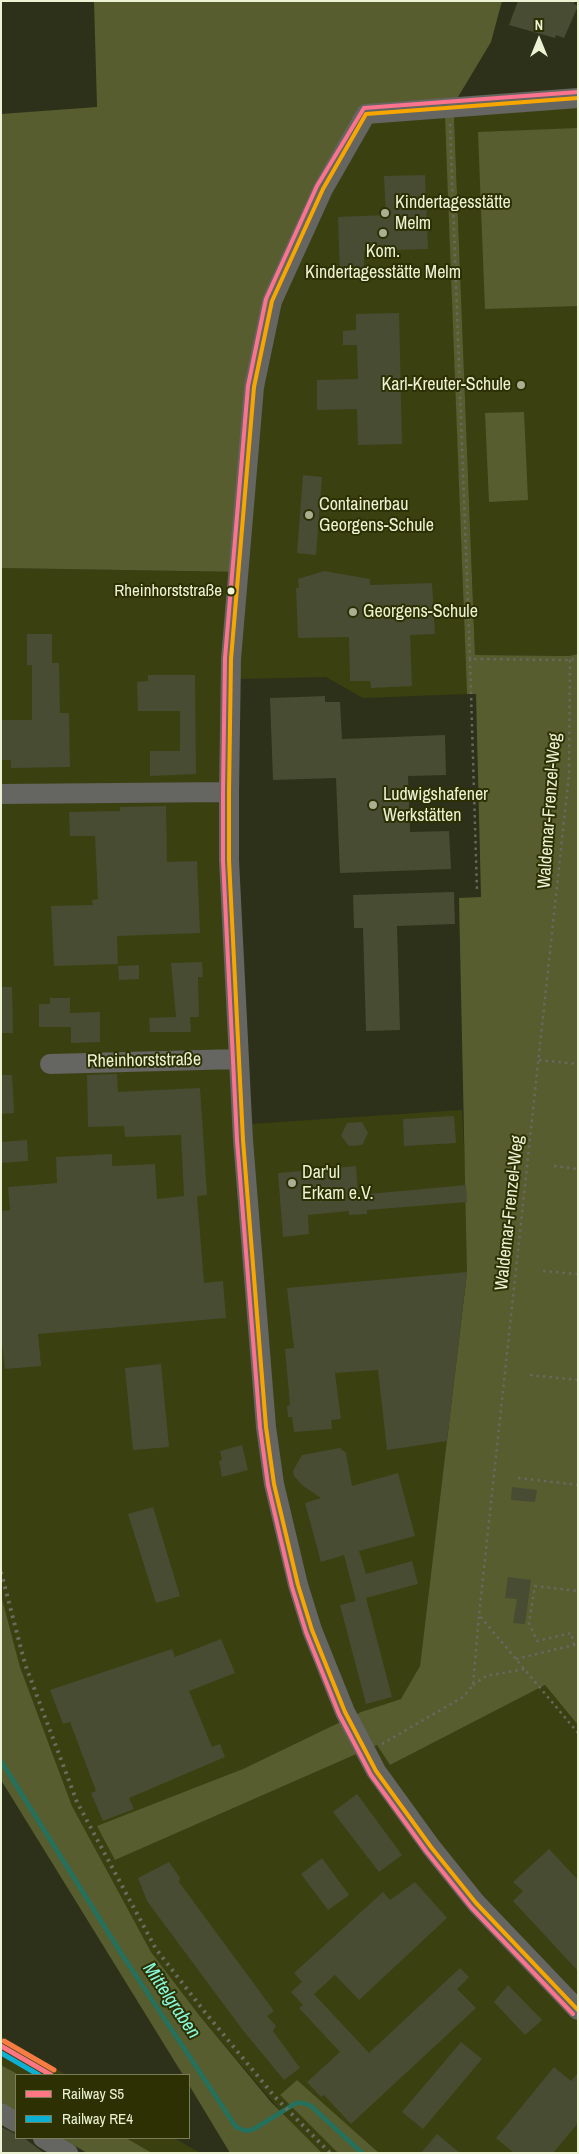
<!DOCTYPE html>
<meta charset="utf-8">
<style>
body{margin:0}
#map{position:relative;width:579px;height:2154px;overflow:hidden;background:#2e3119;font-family:"Archivo Narrow",sans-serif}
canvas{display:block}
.frame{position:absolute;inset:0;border:2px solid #ecf2d4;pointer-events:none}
.legend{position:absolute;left:15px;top:2074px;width:175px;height:65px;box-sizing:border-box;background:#2c3003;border:1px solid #797e57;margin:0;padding:6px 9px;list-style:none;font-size:15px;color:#ecf2d4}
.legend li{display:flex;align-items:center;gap:10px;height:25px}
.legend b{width:25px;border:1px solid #797e57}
.north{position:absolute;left:514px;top:15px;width:50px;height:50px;-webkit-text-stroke:4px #2c3003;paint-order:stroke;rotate:0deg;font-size:14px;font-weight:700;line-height:20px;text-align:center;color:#ecf2d4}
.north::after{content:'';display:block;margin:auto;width:18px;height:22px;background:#ecf2d4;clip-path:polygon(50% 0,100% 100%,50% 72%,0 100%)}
</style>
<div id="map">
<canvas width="579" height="2154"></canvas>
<div class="frame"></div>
<ul class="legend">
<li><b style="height:6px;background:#fd7683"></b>Railway S5</li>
<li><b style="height:6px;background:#0dafd3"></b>Railway RE4</li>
</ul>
<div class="north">N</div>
</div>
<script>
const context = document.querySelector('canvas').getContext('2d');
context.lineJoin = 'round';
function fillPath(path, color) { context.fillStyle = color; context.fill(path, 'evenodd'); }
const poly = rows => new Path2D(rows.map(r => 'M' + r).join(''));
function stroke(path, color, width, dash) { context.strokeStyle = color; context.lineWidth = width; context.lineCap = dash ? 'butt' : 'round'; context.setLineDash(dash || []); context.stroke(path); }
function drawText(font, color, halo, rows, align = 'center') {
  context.font = font + ' "Archivo Narrow",sans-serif'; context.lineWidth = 4; context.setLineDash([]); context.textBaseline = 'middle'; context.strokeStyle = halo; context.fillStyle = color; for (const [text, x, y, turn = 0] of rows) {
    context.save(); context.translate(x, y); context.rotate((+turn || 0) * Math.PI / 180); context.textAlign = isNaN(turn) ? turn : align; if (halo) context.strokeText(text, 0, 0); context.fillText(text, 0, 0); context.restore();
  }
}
fillPath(poly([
 [578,107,578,654,569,656,475,655,454,117],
 [446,117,467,694,363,698,326,677,237,679,237,793,240,938,250,1124,462,1110,467,1202,467,1272,420,1666,402,1699,361,1712,243,1769,115,1860,377,1745,390,1765,545,1685,578,1725,578,2153,379,2153,297,2080,280,2095,338,2153,322,2153,289,2121,199,2015,151,1952,72,1806,20,1667,1,1595,1,568,246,572,262,389,280,303,310,234,371,121],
 [1,2037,67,2075,19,2075,1,2065],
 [126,2138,174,2138,200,2153,151,2153]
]), '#3b4010');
fillPath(poly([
 [94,1,502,1,491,42,446,117,454,117,475,655,569,656,578,654,578,1725,545,1685,390,1765,377,1745,115,1860,97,1826,243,1769,361,1712,401,1699,420,1666,467,1272,459,898,481,897,476,694,467,694,445,117,370,121,330,192,280,303,262,389,246,572,1,568,1,114,97,107],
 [578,128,578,306,485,309,478,132],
 [524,412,528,500,489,502,485,413],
 [1,1595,20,1667,72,1806,151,1952,199,2015,271,2102,322,2153,230,2153,189,2085,189,2075,183,2075,1,1780],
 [1,2065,19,2075,16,2075,16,2111,1,2102],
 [297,2080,379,2153,338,2153,280,2095],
 [62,2138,126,2138,152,2153,87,2153]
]), '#585d2f');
stroke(poly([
 [1,1761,121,1953,236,2127,246,2131,254,2129,296,2103,304,2103,311,2106,362,2153]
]), '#24715e', 4.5);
fillPath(poly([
 [518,1,568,1,578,6,564,38,556,35,555,38,509,25],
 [425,175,428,249,364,251,364,273,340,274,338,217,386,215,384,176],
 [399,313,402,444,358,445,357,409,317,410,317,380,358,379,357,345,343,345,343,331,356,330,356,314],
 [303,475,322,477,316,555,297,553],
 [324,571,370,579,370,585,432,583,435,634,410,635,412,686,371,688,370,681,350,681,349,637,298,638,296,588,299,588,298,579],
 [27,634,52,634,52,663,59,663,60,713,69,713,70,767,11,768,11,760,1,760,1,720,32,720,32,665,27,665],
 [148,675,195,675,196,774,150,776,150,751,180,751,180,711,138,711,137,682,148,681],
 [325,696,325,702,340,702,342,739,445,735,446,775,408,776,410,832,449,831,451,869,340,873,336,778,273,780,270,698],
 [166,806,167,862,197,861,200,933,117,936,118,964,54,966,51,906,93,905,92,900,98,899,95,836,70,836,69,812,120,811,120,807],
 [454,892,455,924,397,926,400,1030,366,1031,363,928,354,928,353,895],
 [202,962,203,977,198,977,199,1017,190,1017,191,1032,150,1032,149,1018,176,1017,171,963],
 [139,965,139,979,119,980,118,966],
 [1,987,12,987,13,1033,1,1033],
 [50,998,70,998,70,1013,100,1012,100,1042,71,1043,71,1027,39,1027,39,1004,50,1004],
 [117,1074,118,1092,200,1088,207,1195,197,1196,204,1283,223,1281,226,1318,38,1334,41,1366,5,1369,1,1336,1,1211,10,1210,8,1187,57,1183,56,1157,112,1154,112,1166,155,1164,157,1199,184,1196,181,1135,125,1137,124,1126,88,1127,87,1075],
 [1,1075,12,1075,14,1113,1,1114],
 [454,1116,456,1143,404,1146,403,1119],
 [362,1122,368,1133,362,1145,349,1146,341,1136,347,1123],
 [27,1140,28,1161,1,1163,1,1142],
 [356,1166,358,1195,466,1185,467,1202,367,1210,367,1214,349,1215,349,1211,308,1215,309,1234,283,1237,278,1173],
 [467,1272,447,1441,387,1450,378,1370,335,1373,341,1419,331,1420,332,1429,294,1432,292,1417,288,1417,287,1406,290,1405,285,1349,294,1348,287,1288],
 [161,1364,169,1447,133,1450,125,1368],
 [242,1445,248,1470,222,1477,219,1461,222,1460,220,1451],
 [340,1448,346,1453,352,1486,398,1473,415,1536,359,1551,366,1574,412,1561,418,1584,366,1598,392,1697,366,1704,340,1605,356,1601,344,1555,321,1562,305,1503,321,1498,302,1485,294,1476,293,1471,302,1455],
 [512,1487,537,1490,535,1502,511,1500],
 [153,1507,180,1596,156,1603,128,1514],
 [508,1577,531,1580,525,1624,513,1623,517,1599,505,1598],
 [221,1639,235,1673,189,1691,212,1747,220,1744,225,1757,129,1798,134,1809,103,1821,91,1793,96,1791,70,1722,63,1724,50,1690,172,1649,175,1657],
 [357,1794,402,1855,379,1872,333,1812],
 [549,1849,578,1880,578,1971,513,1901,523,1891,513,1882],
 [322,1858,349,1895,328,1910,301,1874],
 [169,1862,180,1878,179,1882,274,2011,267,2016,276,2026,273,2031,300,2068,284,2080,242,2029,147,1901,138,1878],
 [415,1882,447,1918,359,2000,335,1975,314,1994,369,2053,460,1968,469,1977,457,1989,476,2008,351,2124,324,2095,321,2097,307,2082,340,2052,299,2008,303,2005,291,1992,302,1982,294,1973,383,1892,390,1900],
 [508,1985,542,2020,525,2035,494,2002],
 [461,2042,482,2059,423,2129,402,2112],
 [554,2067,571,2081,578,2073,578,2123,553,2153,514,2153,496,2138],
 [1,2127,16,2134,16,2138,24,2138,44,2153,1,2153],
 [437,2134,460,2153,421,2153]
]), '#484c33');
stroke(poly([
 [572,1,578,3],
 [450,124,470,659,570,660,578,658],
 [470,659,477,891],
 [570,660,569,774,479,1615,578,1733],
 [539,1060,578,1064],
 [554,1166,578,1169],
 [543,1271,578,1274],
 [530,1375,578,1380],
 [518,1478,578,1485],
 [574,1645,571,1633,537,1641,529,1623,535,1586,578,1591],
 [516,1659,578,1644],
 [473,1685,486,1676,525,1669],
 [382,1744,463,1697,473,1685,479,1615]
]), '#68685f', 2.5, [2.5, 4]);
stroke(poly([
 [578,98,366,114,323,189,272,301,254,387,231,659,229,792,229,860,243,1140,266,1427,274,1484,298,1585,312,1630,345,1712,376,1771,431,1847,476,1903,578,2010],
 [1,794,229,792],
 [50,1064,239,1059],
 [1,2113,16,2122],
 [43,2138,68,2153]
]), '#656561', 20);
stroke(poly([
 [1,1572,25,1664,77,1802,156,1949,204,2011,275,2097,330,2153]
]), '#6a6c60', 4, [2.5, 5]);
stroke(poly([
 [578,98,366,114,323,189,272,301,254,387,231,659,229,792,229,860,243,1140,266,1427,274,1484,298,1585,312,1630,345,1712,376,1771,431,1847,476,1903,578,2010]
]), '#f7a600', 4);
stroke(poly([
 [573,2014,471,1907,426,1851,371,1775,339,1714,306,1632,292,1587,268,1485,260,1427,237,1140,223,860,223,792,225,658,248,386,266,299,317,186,364,108,578,92]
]), '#fc738d', 4);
stroke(poly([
 [1,2046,51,2075]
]), '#fd7683', 5);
stroke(poly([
 [1,2053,39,2075]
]), '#0dafd3', 5);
stroke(poly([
 [4,2041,54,2070]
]), '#f77d43', 5);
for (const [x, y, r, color] of [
 [385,213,5,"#aaae93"],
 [383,233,5,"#aaae93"],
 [521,385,5,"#aaae93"],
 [309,515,5,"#aaae93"],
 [231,591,4.5,"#ecf2d4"],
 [353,612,5,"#aaae93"],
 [373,805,5,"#aaae93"],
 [292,1183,5,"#aaae93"]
]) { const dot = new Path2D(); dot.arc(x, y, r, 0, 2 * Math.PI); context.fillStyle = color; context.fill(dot); stroke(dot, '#2c3003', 2); }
drawText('17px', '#ecf2d4', '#2c3003', [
 ["Rheinhorststraße",222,591]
], 'right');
drawText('18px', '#ecf2d4', '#2c3003', [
 ["Kindertagesstätte",395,203],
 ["Melm",395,224],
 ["Kom.",383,252,"center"],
 ["Kindertagesstätte Melm",383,273,"center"],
 ["Karl-Kreuter-Schule",511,385,"right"],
 ["Containerbau",319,505],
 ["Georgens-Schule",319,526],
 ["Georgens-Schule",363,612],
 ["Ludwigshafener",383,795],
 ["Werkstätten",383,816],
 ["Dar'ul",302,1173],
 ["Erkam e.V.",302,1194]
], 'left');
drawText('18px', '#ecf2d4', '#2c3003', [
 ["Waldemar-Frenzel-Weg",550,811,-86],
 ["Rheinhorststraße",144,1061,-1],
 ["Waldemar-Frenzel-Weg",510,1213,-84]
]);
drawText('italic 19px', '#86f9dc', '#2c3003', [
 ["Mittelgraben",171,2001,56]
]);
</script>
